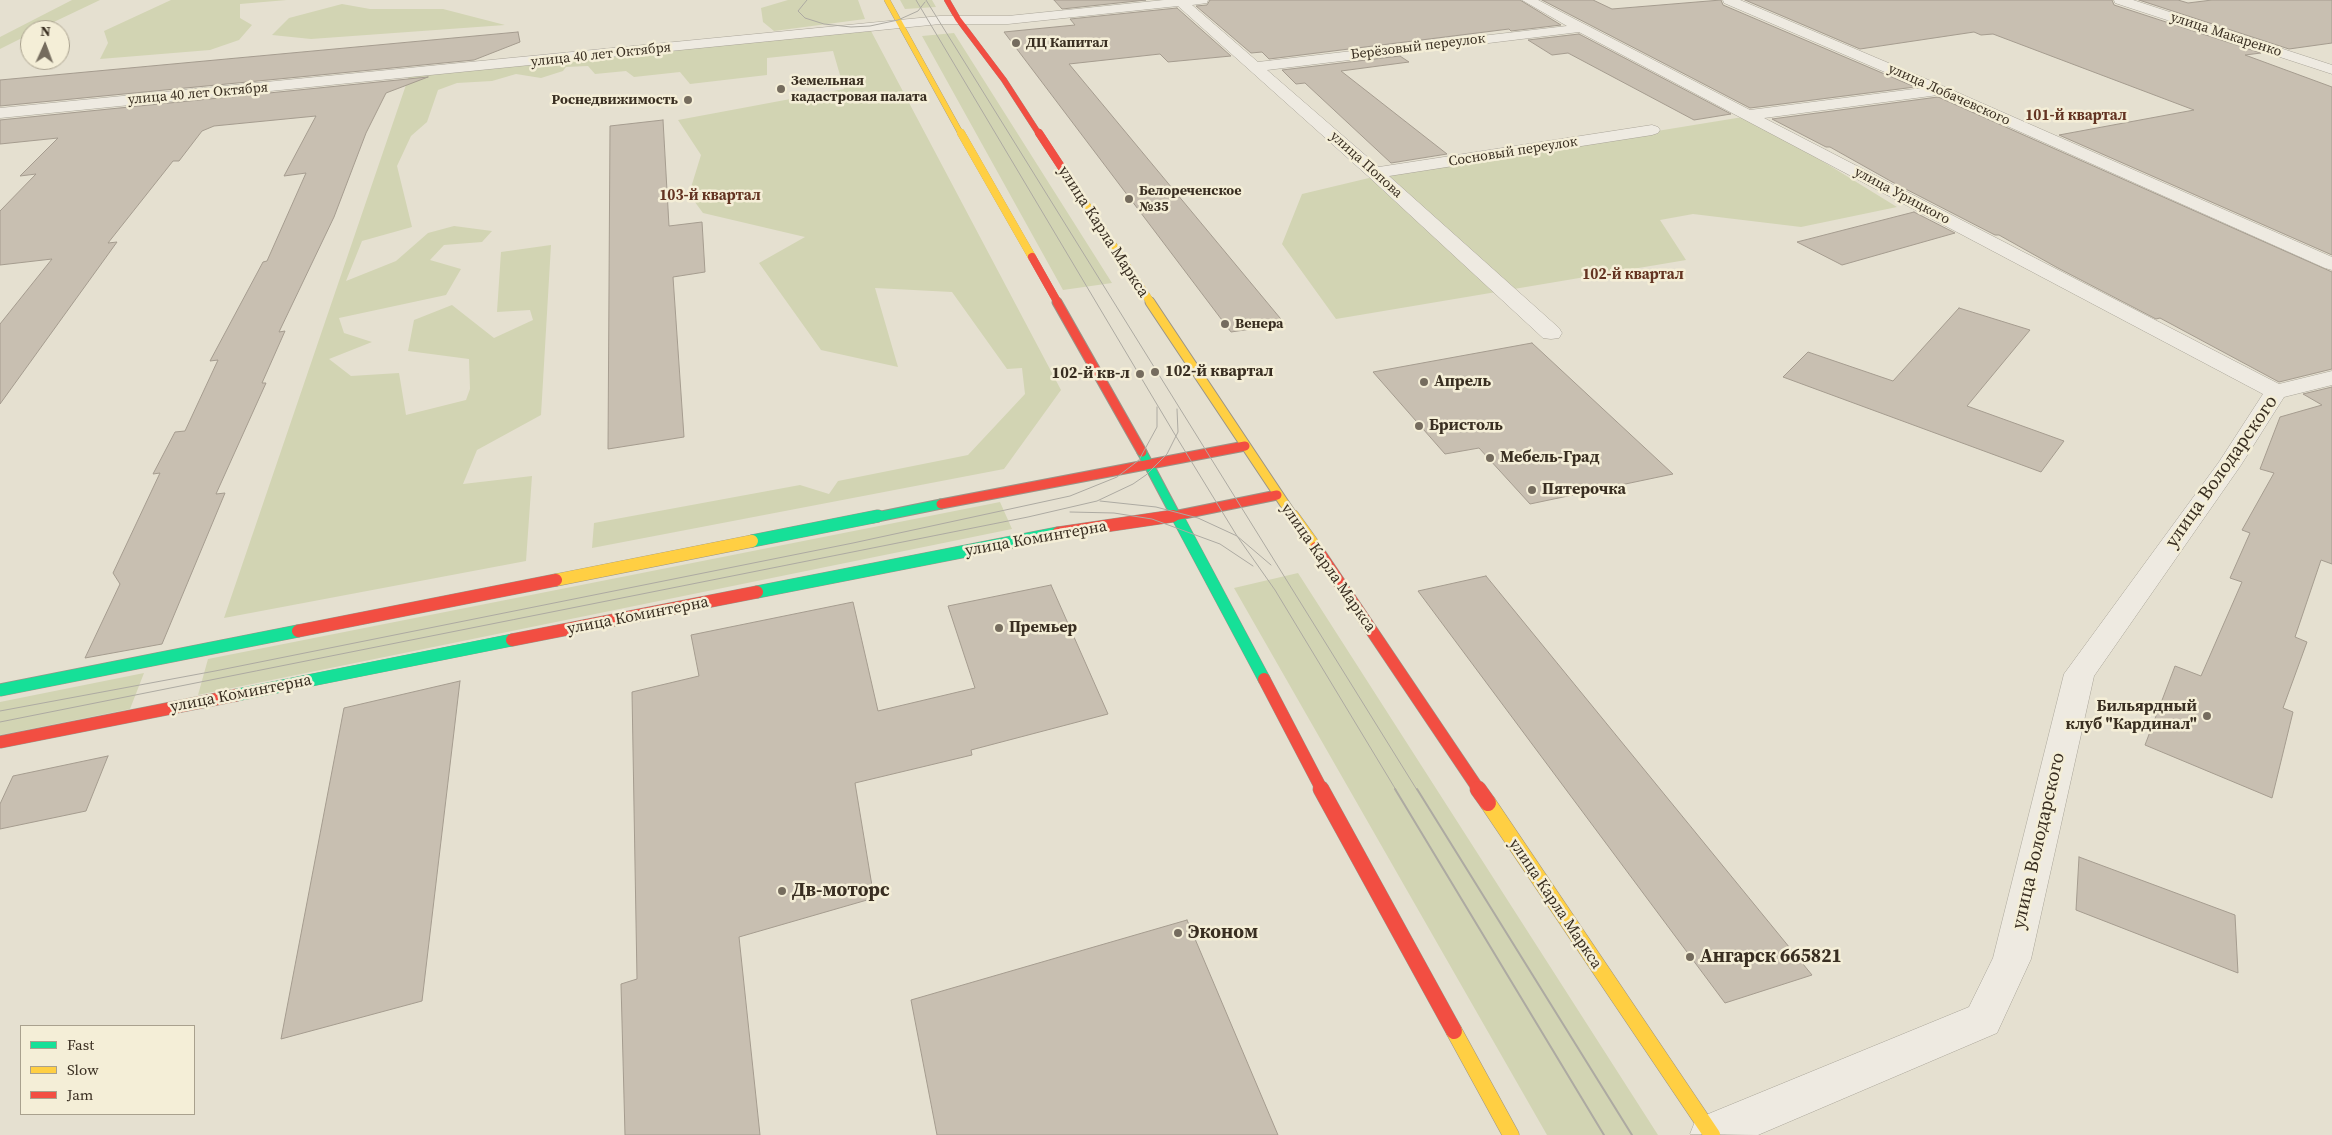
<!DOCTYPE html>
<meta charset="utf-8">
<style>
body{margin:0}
#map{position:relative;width:2332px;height:1135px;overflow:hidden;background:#e5e0d0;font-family:"Source Serif 4",serif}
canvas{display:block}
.legend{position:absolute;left:20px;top:1025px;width:175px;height:90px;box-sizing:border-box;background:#f4eed7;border:1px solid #a9a18e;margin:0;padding:6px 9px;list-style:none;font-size:15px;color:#392e21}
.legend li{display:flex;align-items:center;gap:10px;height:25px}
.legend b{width:25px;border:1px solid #a9a18e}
.north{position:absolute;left:20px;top:20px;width:50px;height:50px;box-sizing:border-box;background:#f4eed7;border:1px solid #a9a18e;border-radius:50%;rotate:2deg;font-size:14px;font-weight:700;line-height:20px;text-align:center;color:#392e21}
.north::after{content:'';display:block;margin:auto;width:18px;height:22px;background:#756c5e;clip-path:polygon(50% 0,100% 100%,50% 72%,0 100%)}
</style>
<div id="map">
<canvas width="2332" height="1135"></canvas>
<ul class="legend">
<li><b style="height:6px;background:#16e098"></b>Fast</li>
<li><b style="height:6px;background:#ffcf43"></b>Slow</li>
<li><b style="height:6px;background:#f24e42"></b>Jam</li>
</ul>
<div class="north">N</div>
</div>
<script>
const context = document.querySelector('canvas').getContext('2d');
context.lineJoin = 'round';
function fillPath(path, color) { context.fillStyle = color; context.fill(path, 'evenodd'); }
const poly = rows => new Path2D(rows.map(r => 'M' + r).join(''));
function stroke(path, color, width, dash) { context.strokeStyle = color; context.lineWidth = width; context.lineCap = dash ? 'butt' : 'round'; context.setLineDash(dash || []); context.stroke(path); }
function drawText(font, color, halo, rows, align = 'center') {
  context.font = font + ' "Source Serif 4",serif'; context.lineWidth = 5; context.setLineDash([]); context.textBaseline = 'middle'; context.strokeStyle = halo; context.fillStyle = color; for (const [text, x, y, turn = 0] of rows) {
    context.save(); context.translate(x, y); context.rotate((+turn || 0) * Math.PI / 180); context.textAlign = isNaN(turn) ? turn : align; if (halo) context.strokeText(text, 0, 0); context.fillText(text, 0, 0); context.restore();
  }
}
fillPath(poly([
 [72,0,100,0,37,30,30,30,30,34,0,49,0,37],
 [171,0,287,0,240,4,240,18,252,25,239,40,210,50,100,59,108,43,104,31],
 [788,0,858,0,865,19,774,31,763,22,761,8],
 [900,0,932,0,936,7,905,9],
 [342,4,370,9,443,9,505,25,311,39,272,35,289,18],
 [871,31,1061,390,1004,469,592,548,594,523,800,485,829,494,838,481,968,455,1025,394,1022,368,1007,369,952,292,875,288,898,367,821,350,759,263,805,237,703,213,689,194,701,155,678,120,844,89,833,51,767,58,767,75,690,84,680,72,634,77,626,71,595,74,588,66,566,67,563,71,541,78,516,74,492,81,457,83,438,90,427,122,411,136,397,166,412,227,362,241,346,281,396,261,428,233,454,226,492,231,482,242,444,245,430,260,461,269,446,295,339,318,344,333,372,342,329,359,351,376,399,373,406,415,466,400,470,389,469,359,408,351,414,320,452,305,494,338,533,320,530,310,497,312,501,252,551,245,541,415,477,450,463,484,532,476,526,561,224,618,409,76],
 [954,33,1112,283,1063,290,922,36],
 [1749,116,1897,207,1801,227,1693,214,1660,220,1686,260,1336,319,1282,244,1302,194,1369,178],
 [1000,502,1012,529,198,695,208,659],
 [1298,573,1658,1135,1547,1135,1234,588],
 [144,673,130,709,0,735,0,702]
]), '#d2d4b3');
const building = poly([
 [1054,0,1146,0,1062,9,1054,0],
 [1210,0,1520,0,1561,25,1511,31,1509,29,1269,59,1262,52,1251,53,1196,6,1207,5,1210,0],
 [1542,0,1593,0,1612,9,1721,0,1723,5,1915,87,1750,108,1542,0],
 [1745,0,2112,0,2114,5,2261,53,2245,55,2332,87,2332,255,2059,135,2194,110,1993,34,1981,35,1974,32,1860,49,1745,0],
 [2139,0,2178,0,2188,3,2212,0,2332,0,2332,43,2289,49,2139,0],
 [1177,8,1231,56,1168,62,1160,54,1069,64,1285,324,1231,332,1004,32,1075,25,1070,19,1177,8],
 [518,32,520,42,474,60,0,106,0,80,518,32],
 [1579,34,1731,114,1694,120,1568,53,1552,55,1528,40,1579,34],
 [1400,56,1409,62,1341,71,1447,154,1391,163,1305,83,1296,84,1282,70,1400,56],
 [428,77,386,93,366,133,334,217,279,332,285,331,262,383,266,383,216,494,225,493,162,644,85,658,120,584,113,573,160,473,153,474,175,432,185,431,218,360,210,361,263,262,267,261,306,173,284,176,316,116,214,126,202,131,179,161,173,161,108,243,117,242,0,404,0,324,52,259,0,265,0,211,36,174,20,176,58,138,0,144,0,120,428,77],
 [1938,97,2332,272,2332,369,2279,382,2160,318,2156,319,2056,267,1999,235,1995,235,1894,183,1830,147,1826,147,1772,119,1938,97],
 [663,120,669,226,702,222,705,272,673,277,684,437,608,449,610,126,663,120],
 [1914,212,1955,233,1842,265,1797,242,1914,212],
 [1959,308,2030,330,1967,406,2064,441,2041,472,1783,377,1808,352,1893,381,1959,308],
 [1532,343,1673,474,1530,504,1479,448,1445,454,1373,372,1532,343],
 [2332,387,2332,564,2321,560,2295,637,2307,642,2283,708,2293,712,2272,798,2145,745,2175,666,2201,676,2242,582,2230,578,2250,533,2242,530,2274,473,2260,469,2280,417,2322,405,2303,394,2332,387],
 [1486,576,1812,975,1725,1003,1418,591,1486,576],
 [1051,585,1108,714,971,750,972,755,855,783,874,898,739,937,760,1135,625,1135,621,984,637,979,632,692,699,676,691,635,853,602,878,711,975,688,948,606,1051,585],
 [460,681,422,1001,281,1039,344,708,460,681],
 [108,756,86,811,0,829,0,804,13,776,108,756],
 [2079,857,2235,915,2238,973,2076,910,2079,857],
 [1187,920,1278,1135,937,1135,911,1000,1187,920]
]);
fillPath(building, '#c8bfb1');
stroke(building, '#a59c8f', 1);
const street = poly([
 [1164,0,1208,0,1207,3,1192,5,1258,62,1567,26,1522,0,1538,0,1750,110,1922,88,1724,3,1723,0,1740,0,1945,87,2332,257,2332,270,2325,268,1938,95,1764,118,2279,384,2332,371,2332,385,2284,397,2241,465,2094,676,2031,959,1997,1033,1758,1135,1690,1134,1696,1119,1969,1007,1993,958,2064,674,2219,462,2263,394,1579,32,1267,70,1379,167,1652,125,1658,127,1660,130,1658,133,1652,135,1389,176,1559,328,1562,333,1559,338,1551,339,1543,338,1369,177,1178,6,1008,24,940,24,0,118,0,108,940,16,1008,16,1164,0],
 [2114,0,2133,0,2332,65,2332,74,2115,3,2114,0]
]);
const fastFar1 = poly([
 [1142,452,1177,518],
 [872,518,941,504]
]);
const fast = poly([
 [1177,516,1264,679],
 [752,541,878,516],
 [757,592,1058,533],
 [0,690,298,631],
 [237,695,512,640]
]);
const slowFar4 = poly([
 [887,0,961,134]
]);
const slowFar3 = poly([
 [961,133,1032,257],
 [1081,197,1151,303]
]);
const slowFar2 = poly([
 [1150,302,1294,518]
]);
const slowFar1 = poly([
 [1293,516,1316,548],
 [556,580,752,541]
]);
const slow = poly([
 [1488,803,1712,1135],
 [1454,1031,1511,1135]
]);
const jamFar4 = poly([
 [947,0,958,19,1004,80,1039,134]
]);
const jamFar3 = poly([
 [1039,133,1081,197],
 [1032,257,1058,303]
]);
const jamFar2 = poly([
 [1057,302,1142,452],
 [941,504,1245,446],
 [1164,518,1277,495]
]);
const jamFar1 = poly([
 [1058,533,1173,516],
 [1316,548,1479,790],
 [298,631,556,580],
 [512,640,757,592],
 [1264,679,1322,790],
 [0,742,237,695]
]);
const jam = poly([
 [1321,789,1454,1031],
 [1478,789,1488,803]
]);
stroke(street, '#aaa599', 1);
stroke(fastFar1, '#9a9488', 11);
stroke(fast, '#9a9488', 13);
stroke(slowFar4, '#9a9488', 6);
stroke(slowFar3, '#9a9488', 8);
stroke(slowFar2, '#9a9488', 11);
stroke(slowFar1, '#9a9488', 13);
stroke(slow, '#9a9488', 17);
stroke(jamFar4, '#9a9488', 6);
stroke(jamFar3, '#9a9488', 8);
stroke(jamFar2, '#9a9488', 11);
stroke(jamFar1, '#9a9488', 13);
stroke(jam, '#9a9488', 17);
fillPath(street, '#eeeae1');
stroke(fastFar1, '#16e098', 9);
stroke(fast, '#16e098', 12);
stroke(slowFar4, '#ffcf43', 5.5);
stroke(slowFar3, '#ffcf43', 8);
stroke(slowFar2, '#ffcf43', 9);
stroke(slowFar1, '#ffcf43', 12);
stroke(slow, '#ffcf43', 16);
stroke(jamFar4, '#f24e42', 5.5);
stroke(jamFar3, '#f24e42', 8);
stroke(jamFar2, '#f24e42', 9);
stroke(jamFar1, '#f24e42', 12);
stroke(jam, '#f24e42', 16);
stroke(poly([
 [807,0,798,11,805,18,824,24,851,27,870,26,898,20,918,11,925,2],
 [916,0,1177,438,1237,536,1275,590,1396,790],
 [926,0,1417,790],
 [1100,501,1156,507,1198,518,1237,536,1271,565],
 [1070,512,1114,513,1152,519,1220,544,1253,566],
 [0,711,215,671,853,543,1070,496,1117,477,1139,460,1157,427,1157,407],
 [0,722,1028,517,1097,501,1133,484,1146,475,1167,454,1178,432,1177,409]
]), '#adaaa2', 1);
stroke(poly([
 [1395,789,1604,1135],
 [1417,789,1632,1135]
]), '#adaaa2', 2);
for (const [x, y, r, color] of [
 [1016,43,5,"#756c5e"],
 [781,89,5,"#756c5e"],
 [688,100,5,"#756c5e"],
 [1129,199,5,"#756c5e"],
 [1225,324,5,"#756c5e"],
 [1155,372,5,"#756c5e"],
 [1140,374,5,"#756c5e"],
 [1424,382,5,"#756c5e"],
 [1419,426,5,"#756c5e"],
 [1490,458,5,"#756c5e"],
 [1532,490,5,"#756c5e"],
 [999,628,5,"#756c5e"],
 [2207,716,5,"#756c5e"],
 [782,891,5,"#756c5e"],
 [1178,933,5,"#756c5e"],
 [1690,957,5,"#756c5e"]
]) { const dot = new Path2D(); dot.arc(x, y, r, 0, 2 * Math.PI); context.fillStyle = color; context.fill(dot); stroke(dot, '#f4eed7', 2); }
drawText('14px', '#392e21', '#f4eed7', [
 ["улица Макаренко",2226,35,18],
 ["Берёзовый переулок",1418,47,-7],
 ["улица 40 лет Октября",601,55,-6],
 ["улица 40 лет Октября",198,94,-5],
 ["улица Лобачевского",1949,95,24],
 ["Сосновый переулок",1513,152,-9],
 ["улица Попова",1366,165,42],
 ["улица Урицкого",1902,196,28]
]);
drawText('bold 14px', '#392e21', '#f4eed7', [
 ["ДЦ Капитал",1026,43],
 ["Земельная",791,81],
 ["кадастровая палата",791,97],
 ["Роснедвижимость",678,100,"right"],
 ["Белореченское",1139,191],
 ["№35",1139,207],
 ["Венера",1235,324]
], 'left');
drawText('bold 15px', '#643422', '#f4eed7', [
 ["101-й квартал",2076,116],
 ["103-й квартал",710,196],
 ["102-й квартал",1633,275]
]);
drawText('16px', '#392e21', '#f4eed7', [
 ["улица Карла Маркса",1103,232,57],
 ["улица Коминтерна",1036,539,-10],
 ["улица Карла Маркса",1328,568,55],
 ["улица Коминтерна",638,616,-11],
 ["улица Коминтерна",241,694,-11],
 ["улица Карла Маркса",1555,904,56]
]);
drawText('bold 16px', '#392e21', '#f4eed7', [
 ["102-й квартал",1165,372],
 ["102-й кв-л",1130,374,"right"],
 ["Апрель",1434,382],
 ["Бристоль",1429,426],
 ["Мебель-Град",1500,458],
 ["Пятерочка",1542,490],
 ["Премьер",1009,628],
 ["Бильярдный",2197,707,"right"],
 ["клуб \"Кардинал\"",2197,725,"right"]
], 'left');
drawText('19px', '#392e21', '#f4eed7', [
 ["улица Володарского",2222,472,-55],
 ["улица Володарского",2039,841,-77]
]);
drawText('bold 19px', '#392e21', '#f4eed7', [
 ["Дв-моторс",792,891],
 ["Эконом",1188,933],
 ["Ангарск 665821",1700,957]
], 'left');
</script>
